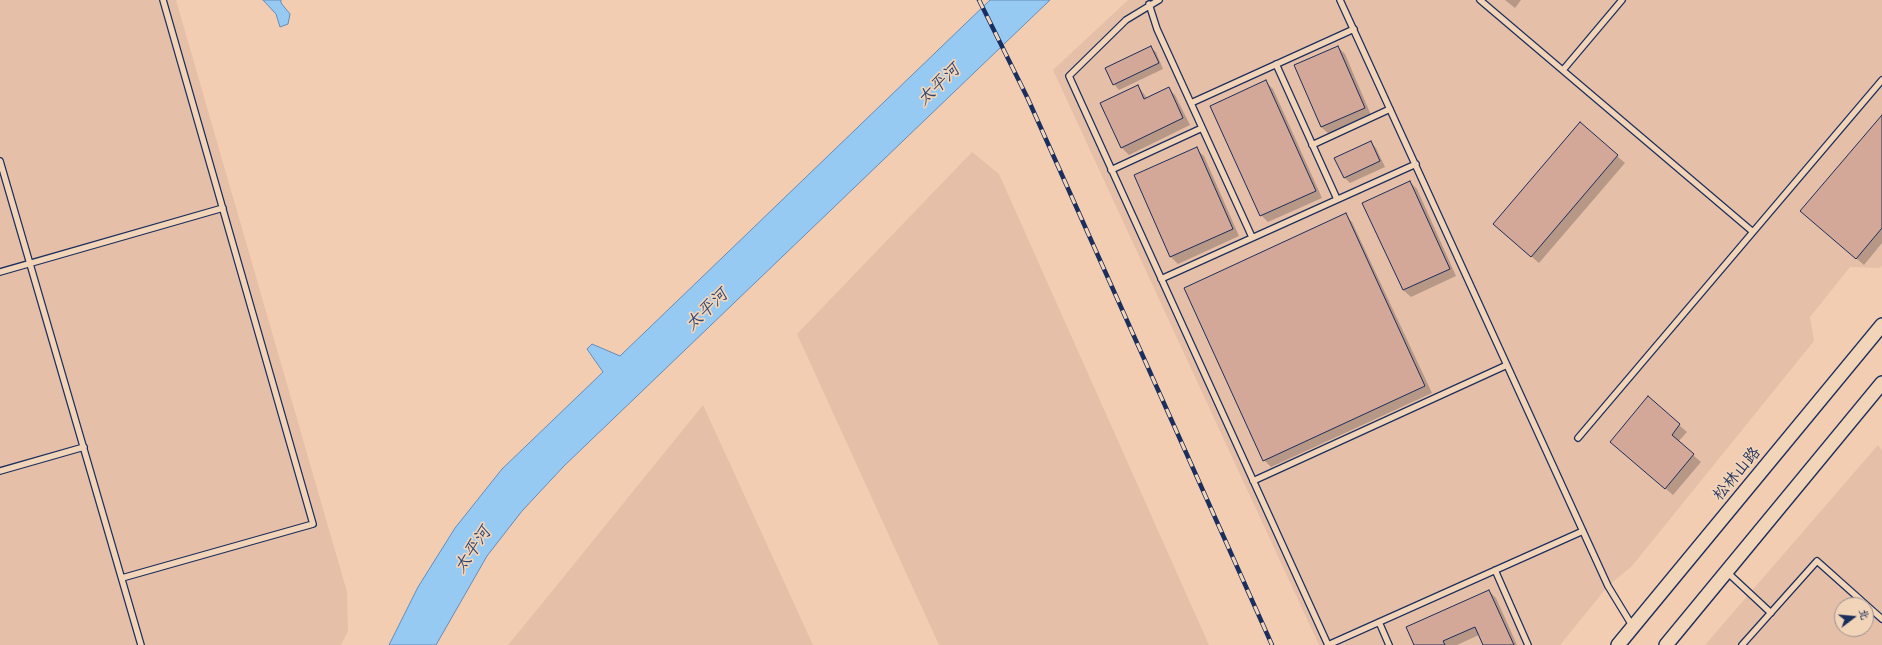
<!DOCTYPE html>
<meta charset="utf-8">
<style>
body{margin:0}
#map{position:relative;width:1882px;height:645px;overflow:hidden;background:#f2cdb2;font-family:Caveat,"LXGW WenKai TC",sans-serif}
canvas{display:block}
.north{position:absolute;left:1834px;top:597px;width:40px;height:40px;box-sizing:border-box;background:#f2d4b8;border:1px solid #9c9294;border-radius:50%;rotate:74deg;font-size:11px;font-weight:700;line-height:16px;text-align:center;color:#1b2f5e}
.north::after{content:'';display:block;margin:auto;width:14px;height:18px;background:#1b2f5e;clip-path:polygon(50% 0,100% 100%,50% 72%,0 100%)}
</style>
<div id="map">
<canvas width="1882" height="645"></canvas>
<div class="north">北</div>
</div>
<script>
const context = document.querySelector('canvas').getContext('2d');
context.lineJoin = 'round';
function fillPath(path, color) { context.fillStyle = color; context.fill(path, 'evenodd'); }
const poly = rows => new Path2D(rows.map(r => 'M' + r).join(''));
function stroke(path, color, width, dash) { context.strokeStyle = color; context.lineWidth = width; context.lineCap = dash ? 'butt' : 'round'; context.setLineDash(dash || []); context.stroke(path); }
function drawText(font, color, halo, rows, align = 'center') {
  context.font = font + ' Caveat,"LXGW WenKai TC",sans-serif'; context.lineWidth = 3.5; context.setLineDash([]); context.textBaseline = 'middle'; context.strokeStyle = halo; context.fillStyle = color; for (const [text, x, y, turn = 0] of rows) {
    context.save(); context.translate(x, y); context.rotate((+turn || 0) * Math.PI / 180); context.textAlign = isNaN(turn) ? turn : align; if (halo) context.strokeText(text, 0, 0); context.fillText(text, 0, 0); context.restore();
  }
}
fillPath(poly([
 [0,0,176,0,347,592,348,631,341,645,0,645],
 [1128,0,1882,0,1882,265,1880,268,1850,267,1810,317,1814,341,1632,566,1608,586,1560,645,1319,645,1053,70],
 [972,152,999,174,1209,645,939,645,797,334],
 [703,405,813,645,508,645,549,595],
 [1878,445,1882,451,1882,645,1705,645],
 [1842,605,1866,605,1866,629,1842,629]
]), '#e5bfa8');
const water = poly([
 [263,0,281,0,281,3,290,14,288,24,280,27,276,14,263,0],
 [990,0,1050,0,564,466,522,511,487,556,436,645,389,645,418,587,455,528,502,469,603,372,587,349,592,344,620,356,990,0]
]);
fillPath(water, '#96caf3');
stroke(water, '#658cb7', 1);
fillPath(poly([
 [1505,0,1521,0,1515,8],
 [1150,47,1156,52,1163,69,1119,90,1114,84],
 [1338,47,1345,54,1371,115,1329,134,1321,127],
 [1266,82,1273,89,1322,198,1268,222,1261,215],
 [1138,86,1147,98,1168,88,1175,95,1190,125,1129,155,1122,148],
 [1882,116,1882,243,1864,265,1809,218],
 [1580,123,1625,163,1539,263,1501,231],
 [1371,142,1376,148,1385,167,1350,183,1345,178],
 [1196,149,1204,156,1239,236,1178,264,1171,257,1135,176],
 [1410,182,1417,189,1456,276,1411,297,1403,290,1364,203],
 [1345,215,1352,222,1432,393,1271,467,1264,460],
 [1648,398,1687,432,1678,442,1701,462,1673,495,1611,442],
 [1489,591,1496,598,1517,645,1484,645,1479,635,1457,645,1415,645]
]), '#0003');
const building = poly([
 [1151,46,1159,63,1113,85,1105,68,1151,46],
 [1338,46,1365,108,1321,127,1294,65,1338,46],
 [1266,80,1316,191,1260,216,1210,106,1266,80],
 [1138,85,1144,99,1169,87,1183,118,1121,148,1100,103,1138,85],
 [1882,115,1882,228,1856,259,1800,211,1882,115],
 [1580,122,1618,155,1531,257,1493,224,1580,122],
 [1371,141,1380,161,1344,178,1334,158,1371,141],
 [1197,147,1233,229,1170,257,1134,175,1197,147],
 [1410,181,1450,269,1403,290,1362,203,1410,181],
 [1346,213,1425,386,1263,461,1184,288,1346,213],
 [1648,396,1680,424,1672,435,1694,454,1665,489,1610,442,1648,396],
 [1489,590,1514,645,1483,645,1475,627,1443,641,1445,645,1414,645,1406,627,1489,590]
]);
fillPath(building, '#d3a899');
stroke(building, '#1b2f5e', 1);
const service = poly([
 [1159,0,1126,20,1069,76,1328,645,1583,531],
 [1340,0,1608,586,1633,627],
 [1480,0,1753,232],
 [1149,4,1157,29,1252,237],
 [1276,64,1337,199],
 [1563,70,1622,0],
 [1191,103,1354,29],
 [1312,145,1390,109],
 [0,161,141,645],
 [1111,170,1202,128],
 [0,272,223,208],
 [1161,279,1416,164],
 [1578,438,1882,80],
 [0,471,84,447],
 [1253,481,1507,365],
 [1495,570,1528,645],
 [1727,572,1771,613],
 [122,578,313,524,163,0],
 [1379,622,1389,645],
 [1742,645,1817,561,1882,619]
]);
const tertiary = poly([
 [1618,645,1882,325],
 [1666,645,1882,383]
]);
stroke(service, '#1b2f5e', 8);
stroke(tertiary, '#1b2f5e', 16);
stroke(service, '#f2d4b8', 5.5);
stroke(tertiary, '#f2d4b8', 13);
const rail = poly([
 [979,0,1028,99,1272,645]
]);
stroke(rail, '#1b2f5e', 4.5);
stroke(rail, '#f2d4b8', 3, [9]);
drawText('16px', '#1b2f5e', '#f2d4b8', [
 ["松林山路",1737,474,-50]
]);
drawText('italic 17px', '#2d4674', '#f2d4b8', [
 ["太平河",939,85,-44],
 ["太平河",707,310,-44],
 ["太平河",473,550,-56]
]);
</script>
